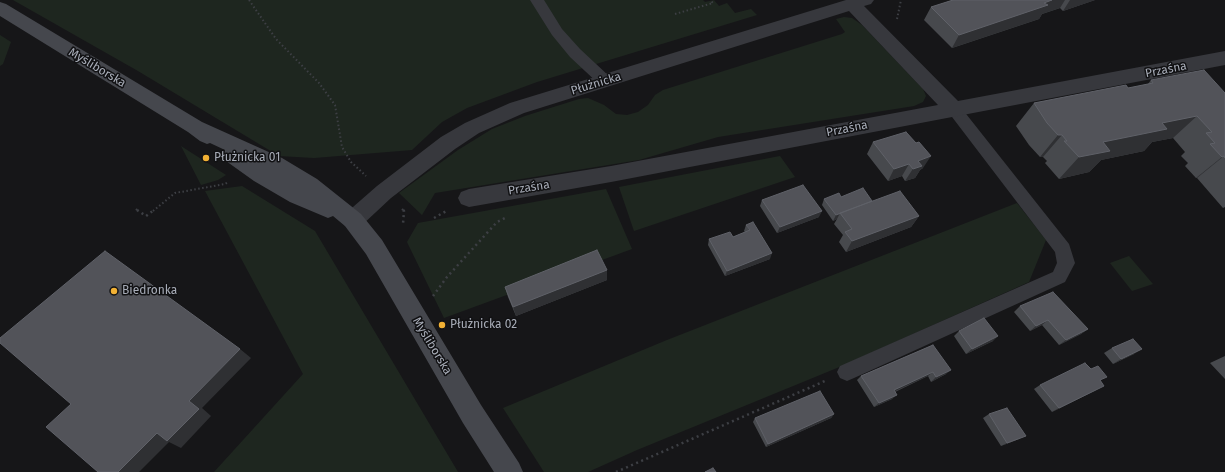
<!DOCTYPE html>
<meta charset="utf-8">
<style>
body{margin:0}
canvas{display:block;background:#161618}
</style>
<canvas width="1225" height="472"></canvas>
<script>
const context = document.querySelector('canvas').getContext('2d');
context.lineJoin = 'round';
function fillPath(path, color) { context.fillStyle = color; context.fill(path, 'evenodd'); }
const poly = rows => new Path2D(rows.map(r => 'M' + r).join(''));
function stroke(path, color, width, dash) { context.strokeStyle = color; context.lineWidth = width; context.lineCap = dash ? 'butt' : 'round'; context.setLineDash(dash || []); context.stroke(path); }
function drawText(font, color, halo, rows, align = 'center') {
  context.font = font + ' "Fira Sans",sans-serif'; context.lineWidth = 3; context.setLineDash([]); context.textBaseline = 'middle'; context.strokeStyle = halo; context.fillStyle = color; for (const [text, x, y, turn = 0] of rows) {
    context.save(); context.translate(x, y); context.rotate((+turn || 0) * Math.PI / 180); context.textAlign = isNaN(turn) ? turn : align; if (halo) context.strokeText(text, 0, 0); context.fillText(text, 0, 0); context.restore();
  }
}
fillPath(poly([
 [13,0,703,0,705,2,714,0,719,6,727,3,735,13,751,9,757,15,537,82,467,108,442,122,412,150,314,158,279,156,138,71],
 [844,17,852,18,862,25,923,89,926,96,923,102,914,106,718,137,639,160,435,193,422,215,399,193,458,150,492,129,525,116,579,99,588,98,604,105,616,114,627,115,638,112,648,105,655,95,663,90,842,34,845,32,836,19],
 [0,35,11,42,3,64,0,66],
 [181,146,226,175,218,180,201,185],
 [780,156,795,177,634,231,619,187],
 [242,186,315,231,458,472,214,472,303,374,205,191],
 [606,189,632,249,444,318,407,242,418,223],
 [1017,203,1046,240,1029,282,837,368,637,450,588,472,544,472,503,408,667,340],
 [1129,256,1153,284,1132,291,1110,263]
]), '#1e261f');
stroke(poly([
 [249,0,276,39,319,83,335,105,342,147,351,162,366,176],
 [675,14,713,3,710,0],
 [897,19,901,0],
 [136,209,138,211],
 [402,209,404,211],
 [153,211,175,193,225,184,228,182]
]), '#3d3f44', 2, [1.5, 2.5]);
stroke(poly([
 [137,210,146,216,154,210],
 [403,210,404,211,403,224],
 [434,218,448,210],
 [433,296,447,277,497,222,505,218],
 [616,472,825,381]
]), '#3d3f44', 2.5, [2, 3.5]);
fillPath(poly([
 [530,0,544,0,562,29,580,49,610,77,612,81,610,85,605,86,600,85,570,57,552,35,530,0],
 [954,103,959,105,1069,244,1075,263,1065,282,854,378,847,381,840,378,837,372,840,366,1053,272,1057,263,1055,252,949,113,946,109,949,105,954,103]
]), '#37383d');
fillPath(poly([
 [846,0,874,0,871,4,864,6,958,101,1225,51,1225,65,611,182,469,207,461,204,458,198,461,192,469,189,611,166,938,105,849,11,524,113,479,133,455,149,391,198,361,226,353,229,345,226,342,220,345,214,377,186,441,137,465,123,510,103,846,0]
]), '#37383d');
fillPath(poly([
 [0,2,6,4,202,122,282,158,317,179,361,214,382,240,481,405,519,463,523,472,494,472,463,423,366,254,345,226,333,216,328,218,290,202,254,181,226,161,223,155,225,150,210,143,207,144,200,141,188,132,0,16,0,2]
]), '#45474d');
fillPath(poly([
 [953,0,1095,0,1063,11,1060,8,1042,14,1039,19,952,48,924,20,931,7],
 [1151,80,1225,93,1225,207,1223,208,1197,178,1196,178,1185,166,1188,163,1181,156,1185,152,1173,138,1152,142,1144,151,1101,160,1089,172,1059,179,1045,163,1047,161,1043,157,1040,157,1029,145,1016,126,1034,103,1128,88,1148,84],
 [873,142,923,168,920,170,915,178,905,181,902,176,888,181,867,154],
 [841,197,872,201,919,216,911,227,846,252,839,242,843,235,834,224,837,219,833,221,822,205,824,199],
 [762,200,819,217,777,233,760,206],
 [746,225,770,259,725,276,708,245,709,239,733,237,745,232,744,231],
 [607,270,607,280,516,316,508,297,505,287],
 [1020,306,1088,329,1081,334,1059,345,1042,325,1030,331,1014,312],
 [959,331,993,341,966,354,954,336],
 [933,345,946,374,931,382,928,376,895,392,892,399,874,407,857,380,861,376],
 [1112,348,1134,354,1113,364,1104,353],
 [1225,356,1225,379,1210,363],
 [1100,381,1096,390,1052,412,1034,389,1040,385],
 [834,414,831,418,766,447,753,422,755,418],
 [989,414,1019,439,1001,446,983,418]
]), '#47494d');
fillPath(poly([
 [1052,0,1065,0,1060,8,1042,14,1039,19,952,48,959,35],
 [1070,0,1095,0,1063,11],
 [1197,116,1173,138,1152,142,1144,151,1101,160,1089,172,1059,179,1079,157,1103,142,1162,123],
 [1058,135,1062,135,1043,157,1040,157],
 [931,156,923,168,920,170,915,178,905,181,918,161],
 [1224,156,1197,178,1196,178,1222,157],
 [909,164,902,176,888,181,894,169],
 [822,211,819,217,777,233,780,227],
 [840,213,837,219,833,221,836,215],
 [919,216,911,227,846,252,852,241],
 [772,253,770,259,725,276,727,271],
 [607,270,607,280,516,316,513,307],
 [1048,320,1042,325,1030,331,1036,326],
 [1088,329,1081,334,1059,345,1066,340],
 [998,336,993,341,966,354,972,349],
 [240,349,251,358,202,408,211,416,181,448,169,442,139,472,118,472],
 [1142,349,1134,354,1113,364,1121,359],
 [951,370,946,374,931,382,936,377],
 [933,372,928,376,889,394,894,390],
 [1104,386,1052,412,1059,408],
 [897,395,892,399,874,407,879,403],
 [834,414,831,418,766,447,768,444],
 [1026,436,1019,439,1001,446,1007,443]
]), '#2f3033');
const building = poly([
 [953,0,1052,0,1044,3,1048,5,959,35,931,7,953,0],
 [1204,70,1225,93,1225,158,1224,156,1222,157,1210,144,1215,143,1206,133,1212,132,1197,116,1162,123,1167,129,1103,142,1110,151,1079,157,1064,141,1067,141,1062,135,1058,135,1047,123,1034,103,1126,85,1128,88,1153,83,1151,80,1204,70],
 [906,132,916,143,919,142,931,156,918,161,922,166,913,169,909,164,894,169,873,142,906,132],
 [803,185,822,211,780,227,762,200,803,185],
 [863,188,872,201,836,215,824,199,839,193,841,197,863,188],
 [900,191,919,216,852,241,845,232,852,229,840,213,900,191],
 [753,222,772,253,727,271,709,239,730,232,733,237,750,230,746,225,753,222],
 [597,250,607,270,513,307,505,287,597,250],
 [105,251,240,349,189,401,199,409,167,441,157,433,118,472,98,472,46,427,71,404,0,343,0,338,105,251],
 [1053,292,1088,329,1066,340,1048,320,1036,326,1020,306,1053,292],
 [984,318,998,336,972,349,959,331,984,318],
 [1133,339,1142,349,1121,359,1112,348,1133,339],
 [933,345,951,370,936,377,933,372,894,390,897,395,879,403,861,376,933,345],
 [1085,363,1091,369,1098,366,1107,377,1100,380,1104,386,1059,408,1040,385,1085,363],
 [820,391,834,414,768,444,755,418,820,391],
 [1007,408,1026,436,1007,443,989,414,1007,408],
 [713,468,716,472,705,472,713,468]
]);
fillPath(building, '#525359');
stroke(building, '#5f6168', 1);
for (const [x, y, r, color] of [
 [206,158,4,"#f2b134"],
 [114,291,4,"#f2b134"],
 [442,325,4,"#f2b134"]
]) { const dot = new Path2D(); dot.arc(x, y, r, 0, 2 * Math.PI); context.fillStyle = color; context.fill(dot); stroke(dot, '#111113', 1.5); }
drawText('12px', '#a8adb8', '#111113', [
 ["Myśliborska",97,68,31],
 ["Przaśna",1166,70,-11],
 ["Płużnicka",596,84,-17],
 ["Przaśna",847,129,-11],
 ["Przaśna",529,188,-9],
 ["Myśliborska",432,346,59]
]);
drawText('12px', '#a8adb8', '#111113', [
 ["Płużnicka 01",214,158],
 ["Biedronka",122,291],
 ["Płużnicka 02",450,325]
], 'left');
</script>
